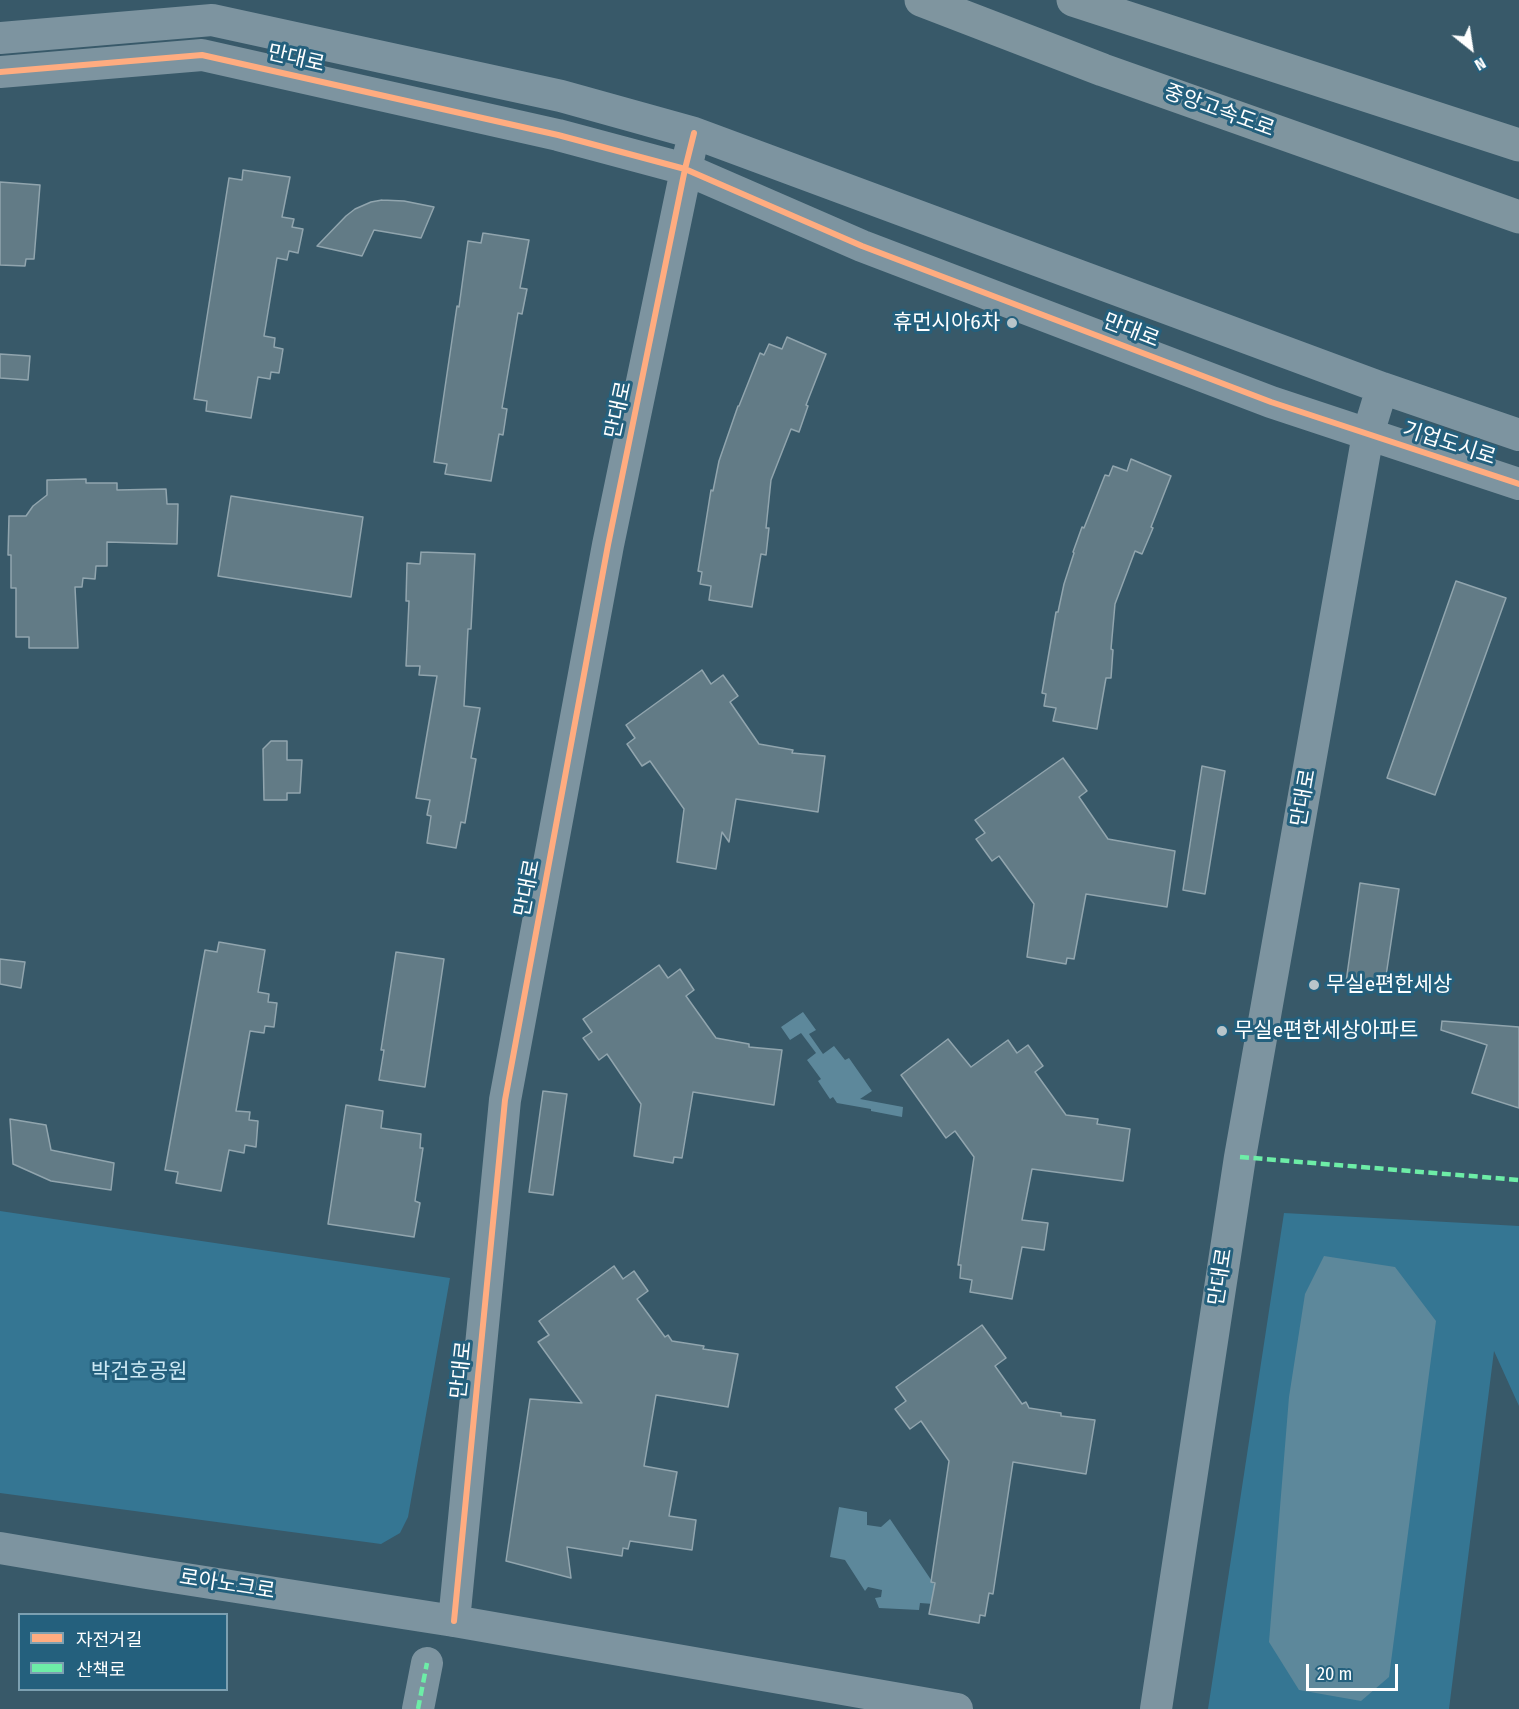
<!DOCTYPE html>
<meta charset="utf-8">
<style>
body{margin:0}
#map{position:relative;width:1519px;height:1709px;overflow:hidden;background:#385969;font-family:"Fira Sans Condensed","Noto Sans KR",sans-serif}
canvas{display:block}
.legend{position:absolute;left:18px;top:1613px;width:210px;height:78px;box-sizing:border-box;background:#24607d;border:2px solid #7ca0b1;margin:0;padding:8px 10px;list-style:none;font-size:18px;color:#fff}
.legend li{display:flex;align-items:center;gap:12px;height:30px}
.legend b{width:30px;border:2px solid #7ca0b1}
.north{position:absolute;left:1441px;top:18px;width:60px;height:60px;-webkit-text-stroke:4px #24607d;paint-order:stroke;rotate:150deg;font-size:16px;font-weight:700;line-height:24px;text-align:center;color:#fff}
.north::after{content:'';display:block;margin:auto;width:21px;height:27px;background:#fff;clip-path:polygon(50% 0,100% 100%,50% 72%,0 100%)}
.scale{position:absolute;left:1306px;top:1664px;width:92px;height:27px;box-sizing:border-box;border:3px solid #fff;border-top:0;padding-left:8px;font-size:18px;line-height:21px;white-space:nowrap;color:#fff;-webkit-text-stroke:4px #24607d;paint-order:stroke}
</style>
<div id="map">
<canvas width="1519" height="1709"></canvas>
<ul class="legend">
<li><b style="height:8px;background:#ffac80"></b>자전거길</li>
<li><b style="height:8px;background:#6deda7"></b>산책로</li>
</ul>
<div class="north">N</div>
<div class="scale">20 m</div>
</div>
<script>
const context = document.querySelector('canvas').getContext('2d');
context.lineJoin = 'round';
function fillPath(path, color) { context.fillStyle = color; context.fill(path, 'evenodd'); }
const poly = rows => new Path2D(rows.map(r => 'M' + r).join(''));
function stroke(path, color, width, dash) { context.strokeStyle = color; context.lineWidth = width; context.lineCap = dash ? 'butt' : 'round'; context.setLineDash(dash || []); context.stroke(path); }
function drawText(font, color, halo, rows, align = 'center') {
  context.font = font + ' "Fira Sans Condensed","Noto Sans KR",sans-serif'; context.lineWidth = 6; context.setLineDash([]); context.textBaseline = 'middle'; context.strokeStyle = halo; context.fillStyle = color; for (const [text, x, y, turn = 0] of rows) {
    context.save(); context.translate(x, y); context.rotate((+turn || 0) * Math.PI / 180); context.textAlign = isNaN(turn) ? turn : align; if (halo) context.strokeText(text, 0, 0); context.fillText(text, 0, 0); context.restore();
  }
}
fillPath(poly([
 [0,1211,450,1278,408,1517,400,1533,381,1544,0,1493],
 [1284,1213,1519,1226,1519,1406,1494,1351,1449,1709,1208,1709]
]), '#357693');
fillPath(poly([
 [803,1012,816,1030,809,1034,823,1054,834,1046,845,1060,849,1058,872,1091,860,1099,903,1107,902,1117,871,1111,871,1109,837,1103,833,1097,830,1099,818,1081,821,1079,807,1060,816,1053,801,1033,790,1040,781,1027],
 [1324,1256,1395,1267,1436,1321,1389,1677,1361,1701,1299,1690,1269,1642,1289,1397,1305,1294],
 [839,1507,867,1512,867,1525,881,1527,890,1519,948,1605,920,1603,919,1610,879,1608,875,1598,881,1597,882,1590,868,1587,865,1591,845,1560,830,1557]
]), '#5d889b');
const building = poly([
 [243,170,290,177,282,217,294,219,292,227,303,229,298,253,289,251,287,260,277,258,264,336,275,338,274,347,283,349,279,373,271,372,270,379,258,377,251,418,206,411,207,401,194,399,229,178,242,180,243,170],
 [0,182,40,185,34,259,26,259,25,266,0,265,0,182],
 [382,200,404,201,434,207,421,238,374,230,362,256,317,246,346,216,355,209,371,202,382,200],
 [483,233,529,240,520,288,527,289,522,314,518,313,502,408,507,409,503,435,499,434,491,481,445,474,447,464,434,462,457,306,459,307,468,241,481,243,483,233],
 [787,337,826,354,806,405,808,406,799,432,791,429,771,480,766,528,769,528,766,555,761,554,752,607,709,600,711,586,700,584,702,572,698,571,711,490,713,491,719,461,738,406,739,406,760,353,764,355,769,344,782,349,787,337],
 [0,354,30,356,28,380,0,378,0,354],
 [1131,459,1171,476,1151,527,1153,528,1142,554,1135,551,1115,604,1111,649,1113,650,1111,678,1106,678,1097,729,1053,721,1056,708,1044,706,1046,694,1042,693,1056,612,1058,612,1064,584,1074,553,1073,552,1082,527,1084,528,1105,475,1109,476,1113,466,1127,471,1131,459],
 [86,479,86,483,117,483,117,490,166,489,167,504,178,504,177,544,107,542,107,566,96,566,95,579,83,578,82,587,75,587,78,648,29,648,29,637,16,637,16,588,11,588,11,555,8,555,9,516,26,516,33,506,47,495,47,480,86,479],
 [231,496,363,517,351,597,218,576,231,496],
 [421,552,475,554,471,629,468,629,464,706,480,708,471,758,476,759,465,823,461,822,456,848,427,843,431,816,427,815,430,800,416,798,437,676,419,675,420,666,406,666,409,601,406,601,407,563,420,564,421,552],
 [1456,581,1506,598,1435,795,1387,778,1456,581],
 [702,670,711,684,723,675,738,696,730,702,759,744,793,750,792,753,825,756,818,812,736,799,729,842,722,832,716,869,677,862,684,809,650,761,642,766,627,744,635,738,626,725,702,670],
 [271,741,287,741,287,760,302,760,300,793,287,793,287,800,264,800,263,749,271,741],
 [1063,758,1087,791,1079,797,1108,839,1175,851,1167,907,1086,894,1074,959,1067,958,1066,964,1027,957,1034,904,999,856,992,861,976,839,985,833,975,820,1063,758],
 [1202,766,1225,771,1205,894,1183,890,1202,766],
 [1360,883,1399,889,1386,976,1385,976,1383,987,1346,982,1360,883],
 [219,942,265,950,258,992,269,994,268,1002,277,1003,274,1027,265,1026,264,1033,250,1031,236,1111,250,1112,249,1120,258,1121,256,1147,245,1145,244,1153,229,1150,221,1191,176,1183,178,1172,165,1170,205,950,217,952,219,942],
 [396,952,444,959,425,1087,379,1080,384,1050,381,1050,396,952],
 [0,959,25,962,21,988,0,984,0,959],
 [659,965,668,978,680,969,694,990,686,996,716,1038,749,1044,749,1047,782,1050,774,1105,693,1092,682,1158,674,1157,673,1163,634,1156,641,1104,607,1054,599,1060,583,1038,592,1032,583,1019,659,965],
 [1442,1021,1519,1027,1519,1108,1472,1093,1487,1045,1441,1030,1442,1021],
 [948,1039,971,1067,1008,1040,1017,1053,1028,1045,1043,1066,1035,1072,1066,1115,1098,1119,1097,1124,1130,1129,1123,1181,1032,1169,1022,1220,1048,1223,1044,1250,1022,1247,1012,1299,970,1292,972,1280,960,1278,961,1265,958,1265,974,1157,955,1131,946,1138,901,1075,948,1039],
 [543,1091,567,1094,553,1195,529,1192,543,1091],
 [346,1105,383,1111,381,1128,421,1134,420,1148,423,1148,415,1201,420,1203,414,1237,328,1224,346,1105],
 [10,1119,46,1125,51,1150,114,1163,111,1190,51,1181,13,1164,10,1119],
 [614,1266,623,1279,634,1271,648,1291,637,1299,665,1337,668,1335,672,1341,704,1346,703,1349,738,1354,728,1407,656,1395,644,1466,677,1472,669,1516,696,1520,692,1550,630,1541,628,1549,623,1548,622,1556,567,1547,571,1578,506,1561,530,1399,582,1403,538,1342,549,1335,539,1321,614,1266],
 [982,1325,1006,1358,995,1366,1022,1404,1026,1402,1029,1408,1061,1413,1061,1416,1095,1420,1086,1474,1013,1462,993,1594,989,1593,985,1616,980,1615,979,1623,929,1614,935,1583,931,1582,949,1461,921,1421,910,1429,895,1409,906,1401,896,1387,982,1325]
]);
fillPath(building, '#627b86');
stroke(building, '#91a5ae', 1.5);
stroke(poly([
 [0,38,212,20,561,96,694,133,1382,388,1519,435],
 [0,72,202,55,558,135,685,169,862,246,1271,402,1519,484],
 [0,1548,147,1573,454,1621,957,1709],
 [454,1621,505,1100,608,545,690,151],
 [418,1709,427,1663],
 [1156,1709,1240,1157,1368,434,1382,388]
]), '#7d94a0', 32);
stroke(poly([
 [921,0,1103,70,1519,217],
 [1073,0,1519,145]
]), '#7f959f', 33);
stroke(poly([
 [1240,1157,1519,1180],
 [418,1709,427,1663]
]), '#6deda7', 4.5, [9, 4.5]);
stroke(poly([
 [0,72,202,55,558,135,685,169,862,246,1271,402,1519,484],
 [454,1621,505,1100,608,545,685,169,694,133]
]), '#ffac80', 6);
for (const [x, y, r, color] of [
 [1012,323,6,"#b9c5ca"],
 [1314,985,6,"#b9c5ca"],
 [1222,1031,6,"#b9c5ca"]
]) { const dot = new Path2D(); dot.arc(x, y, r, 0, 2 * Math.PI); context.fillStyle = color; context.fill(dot); stroke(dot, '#24607d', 2); }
drawText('21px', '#fff', '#24607d', [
 ["만대로",296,59,13],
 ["중앙고속도로",1219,111,20],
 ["만대로",1131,331,21],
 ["만대로",619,410,-78],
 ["기업도시로",1449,444,18],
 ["만대로",1304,798,-80],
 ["만대로",528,888,-79],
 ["만대로",1221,1277,-81],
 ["만대로",462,1370,-84],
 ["로아노크로",227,1585,9]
]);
drawText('21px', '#fff', '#24607d', [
 ["휴먼시아6차",1000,323,"right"],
 ["무실e편한세상",1326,985],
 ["무실e편한세상아파트",1234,1031]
], 'left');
drawText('21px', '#cce8f4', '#24607d', [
 ["박건호공원",139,1372]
]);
</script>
